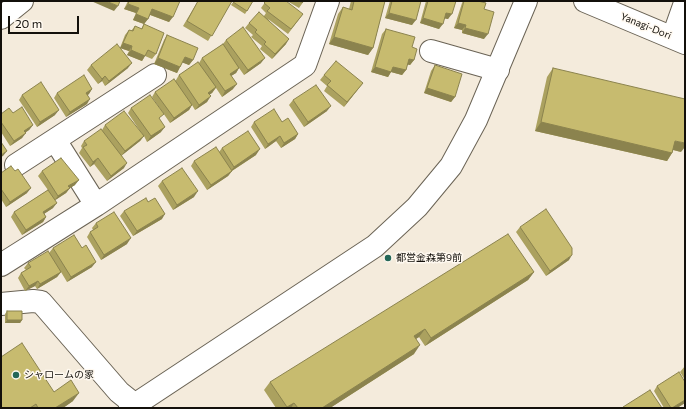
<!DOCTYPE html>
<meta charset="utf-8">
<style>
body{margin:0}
#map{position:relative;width:686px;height:409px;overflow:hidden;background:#f4ebdc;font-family:Commissioner,sans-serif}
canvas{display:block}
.frame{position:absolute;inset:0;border:2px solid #13100b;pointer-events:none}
.scale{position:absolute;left:8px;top:16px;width:71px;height:18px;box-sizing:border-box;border:2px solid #13100b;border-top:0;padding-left:5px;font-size:12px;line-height:14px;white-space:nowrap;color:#13100b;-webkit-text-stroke:3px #fff9f0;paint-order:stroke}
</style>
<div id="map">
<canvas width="686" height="409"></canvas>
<div class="frame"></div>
<div class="scale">20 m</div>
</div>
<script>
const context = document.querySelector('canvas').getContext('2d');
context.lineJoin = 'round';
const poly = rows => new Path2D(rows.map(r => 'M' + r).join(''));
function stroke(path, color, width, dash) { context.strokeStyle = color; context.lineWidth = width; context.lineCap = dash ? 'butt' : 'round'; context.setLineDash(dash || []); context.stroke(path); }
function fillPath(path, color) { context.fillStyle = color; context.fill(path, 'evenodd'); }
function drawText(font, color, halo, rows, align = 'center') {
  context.font = font + ' Commissioner,"Noto Sans JP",sans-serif'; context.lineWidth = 3; context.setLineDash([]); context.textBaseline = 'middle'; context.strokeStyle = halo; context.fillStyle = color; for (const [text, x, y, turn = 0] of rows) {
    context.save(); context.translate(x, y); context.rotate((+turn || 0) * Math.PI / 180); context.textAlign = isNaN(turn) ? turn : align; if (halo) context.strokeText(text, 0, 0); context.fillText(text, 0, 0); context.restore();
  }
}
const street = poly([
 [1,18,22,1],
 [673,37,685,3],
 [431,51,498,70],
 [55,140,96,205],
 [16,165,155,75],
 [1,265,96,205,305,65,328,1],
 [1,304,33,301,41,302,119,392,139,408]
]);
const secondary = poly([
 [585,1,685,43],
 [130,408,375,246,417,207,451,166,476,120,526,1]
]);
stroke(street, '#6a6355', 24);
stroke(secondary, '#6a6355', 24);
stroke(street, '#fff', 22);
stroke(secondary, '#fff', 22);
fillPath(poly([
 [128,1,180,1,169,22,150,15,148,19,144,24,133,20,136,13,124,9],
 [198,1,232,1,208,41,183,26],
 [234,1,253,1,245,14,231,5],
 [266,1,303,14,288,34,268,19,286,44,272,59,260,49,262,46,251,37,253,35,245,28,249,23,264,16,266,13,261,8],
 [287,1,304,1,299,8],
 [351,1,385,1,373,48,368,55,329,44,338,14,343,7,349,9],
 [390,1,421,1,412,25,385,18],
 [426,1,456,1,448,19,444,18,439,29,420,23],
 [463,1,478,1,484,9,484,39,462,33,462,30,454,28,462,3],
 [144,24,156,54,152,59,145,56,142,61,127,55,129,51,120,48,125,35,129,30,131,31,135,26,141,29],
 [386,29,412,47,414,60,410,65,407,64,406,70,402,75,391,72,388,77,371,72,382,34],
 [167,35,193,60,189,65,182,62,180,67,177,73,154,64,164,40],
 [226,40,261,63,244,75,239,68,236,73,231,76,233,89,222,97,216,88,212,93,210,94,207,102,195,110,192,105,189,110,170,123,152,97,155,92,176,80,179,75,199,63,202,58,223,44],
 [91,65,128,68,105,86,102,81,98,84,87,70],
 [435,65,455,97,451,102,424,93,431,71],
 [553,68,681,152,673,150,672,153,667,161,535,131,547,77],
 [324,75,363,83,344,107,324,91,327,86,320,80],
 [92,89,88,95,87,104,66,117,54,98,57,93],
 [22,95,55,115,37,127,19,100],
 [293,100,327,111,304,127,289,105],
 [131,108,160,120,161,132,147,142,144,136,140,141,122,155,124,168,107,181,94,164,90,167,79,153,82,148,81,146,84,141,102,130,105,125,142,134,128,113],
 [13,113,33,125,29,130,25,132,22,138,10,146,1,132,1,114],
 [254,122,282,122,298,134,295,139,281,148,276,141,265,149,251,127],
 [222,148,256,155,232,171,228,176,207,190,191,166,194,161,219,152],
 [42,171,75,185,70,188,66,193,55,200,53,208,44,214,46,217,43,222,22,235,11,217,14,212,48,190,38,176],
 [1,173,27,193,6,207,1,199],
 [162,181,194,197,173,210,158,186],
 [124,211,162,219,133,236,120,216],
 [96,223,127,244,101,260,87,237,90,232,93,230,92,228],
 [520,227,569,260,546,276,516,232],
 [53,248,92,267,67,282,61,272,57,277,37,289,35,286,25,291,18,278,21,273,26,270,24,268,28,263,49,253],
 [534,272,528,280,425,346,419,337,416,339,414,354,330,408,276,408,264,390,270,382],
 [7,311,22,320,20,323,5,323,5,314],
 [685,366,685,380,680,372],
 [685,382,685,403,677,408,664,408,654,391,657,386],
 [54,392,73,401,63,408,1,408]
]), '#aba15f');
fillPath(poly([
 [91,1,106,1,118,6,114,11],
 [128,4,139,8,136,13,124,9],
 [152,9,173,17,169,22,148,14],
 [389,13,416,20,412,25,385,18],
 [446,13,452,14,448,19,442,18],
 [136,14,148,19,144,24,133,20],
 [423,18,443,24,439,29,420,23],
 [458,23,466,25,462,30,454,28],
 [465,28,488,34,484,39,462,33],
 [334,37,373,48,368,55,329,44],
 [289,39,286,44,272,59,275,54],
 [123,43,132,46,129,51,120,48],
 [131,50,145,56,142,61,127,55],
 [185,57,193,60,189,65,181,62],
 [158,58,180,67,177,73,154,64],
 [265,58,261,63,244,75,248,70],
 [409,59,414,60,410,65,405,64],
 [132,63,128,68,105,86,109,81],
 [375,67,393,67,406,70,402,75,391,72,388,77,371,72],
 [239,68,236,73,226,79,230,74],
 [105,76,102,81,98,84,102,79],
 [363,83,359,88,344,107,347,102],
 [237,84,233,89,222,97,225,91],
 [216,87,212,93,205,98,208,93],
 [427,88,455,97,451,102,424,93],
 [92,89,89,94,83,98,86,93],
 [211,96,207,102,195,110,199,105],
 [90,99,87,104,66,117,70,112],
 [192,105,189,110,170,123,174,118],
 [331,106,327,111,304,127,308,122],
 [59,110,55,115,37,127,40,122],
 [541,122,672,153,667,161,535,131],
 [33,125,29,130,21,136,24,131],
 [165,127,161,132,147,142,151,136],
 [26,133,22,138,10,146,14,141],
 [298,134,295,139,281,148,284,143],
 [144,136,140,141,121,156,125,151],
 [280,136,276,141,265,149,268,144],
 [675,141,685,143,685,147,681,152,670,149],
 [260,149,256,155,230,172,234,167],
 [7,151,3,156,1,157,1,155],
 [98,158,94,164,90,167,93,162],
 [127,163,124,168,107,181,111,176],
 [232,171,228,176,207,190,211,185],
 [79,180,75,185,70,188,66,193,54,201,58,196,68,186],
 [31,188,27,193,6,207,10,202],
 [198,191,194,197,173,210,177,205],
 [57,203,53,208,39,217,43,212],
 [165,214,162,219,133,236,137,231],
 [46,217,43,222,22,235,26,230],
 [131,238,127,244,101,260,104,255],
 [572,255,569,260,546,276,550,271],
 [96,262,92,267,67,282,71,277],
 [61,272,57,277,37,289,40,284],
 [534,272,528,280,425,346,431,338],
 [38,281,35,286,25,291,29,286],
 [7,320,22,320,20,323,5,323],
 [425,329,419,337,408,344,414,336],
 [420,345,414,354,330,408,322,408],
 [79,393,73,401,63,408,55,408],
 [685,400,685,403,677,408,672,408],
 [294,403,291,408,286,408,287,407]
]), '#8b834e');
const building = poly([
 [106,1,120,1,118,6,106,1],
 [129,1,180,1,173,17,152,9,148,19,136,14,139,8,128,4,129,1],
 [198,1,232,1,212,36,187,21,198,1],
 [234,1,253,1,247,11,233,2,234,1],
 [266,1,286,1,303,14,291,29,267,11,270,8,264,3,266,1],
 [299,1,304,1,302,3,299,1],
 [354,1,385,1,373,48,334,37,343,7,352,10,354,1],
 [392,1,421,1,416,20,389,13,392,1],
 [428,1,456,1,452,14,446,13,443,24,423,18,428,1],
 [464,1,478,1,486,3,484,9,494,12,488,34,465,28,466,25,458,23,464,1],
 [259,12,289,39,275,54,264,44,266,42,255,32,257,30,249,23,259,12],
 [144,24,164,33,156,54,148,50,145,56,131,50,132,46,123,43,129,30,133,31,135,26,142,29,144,24],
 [243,27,265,58,248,70,226,40,243,27],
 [386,29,415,37,412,47,417,49,414,60,409,59,406,70,393,67,391,72,375,67,386,29],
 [167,35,198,48,193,60,185,57,180,67,158,58,167,35],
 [117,44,132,63,109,81,105,76,102,79,91,65,117,44],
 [223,44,239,68,230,74,237,84,225,91,202,58,223,44],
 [336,61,363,83,347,102,327,85,331,81,324,75,336,61],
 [198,62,216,87,208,93,211,96,199,105,179,75,198,62],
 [435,65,462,74,455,97,427,88,435,65],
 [553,68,685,99,685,143,675,141,672,153,541,122,553,68],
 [84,75,92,89,86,93,90,99,70,112,57,93,84,75],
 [174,79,192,105,174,118,155,92,174,79],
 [41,82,59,110,40,122,22,95,41,82],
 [316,85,331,106,308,122,293,100,316,85],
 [150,95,164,114,159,118,165,127,151,136,131,108,150,95],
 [22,107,33,125,24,131,26,133,14,141,1,122,1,114,9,108,13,113,22,107],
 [274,109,282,122,288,118,298,134,284,143,280,136,268,144,254,122,274,109],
 [124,111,144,136,125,151,105,125,124,111],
 [101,129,127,163,111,176,98,158,93,162,83,147,87,145,84,141,101,129],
 [248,131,260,149,234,167,222,148,248,131],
 [1,142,7,151,1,155,1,142],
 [216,147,232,171,211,185,194,161,216,147],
 [61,158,79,180,68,186,70,188,58,196,42,171,61,158],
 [11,166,15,171,18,169,31,188,10,202,1,189,1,173,11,166],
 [182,168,198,191,177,205,162,181,182,168],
 [48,190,57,203,43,212,46,217,26,230,14,212,48,190],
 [146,198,148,202,155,198,165,214,137,231,124,211,146,198],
 [546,209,572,248,572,255,550,271,520,227,546,209],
 [114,212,131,238,104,255,90,232,98,227,96,223,114,212],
 [508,234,534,272,431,338,425,329,414,336,420,345,322,408,298,408,294,403,287,407,270,382,508,234],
 [74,235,82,248,86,245,96,262,71,277,53,248,74,235],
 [48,251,61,272,40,284,38,281,29,286,21,273,31,267,28,263,48,251],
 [7,311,22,311,22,320,7,320,7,311],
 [22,343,54,392,71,380,79,393,55,408,38,408,36,404,30,408,1,408,1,357,22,343],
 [679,372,685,382,685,400,672,408,671,408,657,386,679,372],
 [650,390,662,408,624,408,623,407,650,390]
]);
fillPath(building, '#c7bb6f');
stroke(building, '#8b834e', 1);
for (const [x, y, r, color] of [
 [388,258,4,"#246758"],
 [16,375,4,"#246758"]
]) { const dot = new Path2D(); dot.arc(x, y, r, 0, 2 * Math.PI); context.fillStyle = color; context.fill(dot); stroke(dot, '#fff9f0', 1.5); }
drawText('10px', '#13100b', '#fff9f0', [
 ["Yanagi-Dori",646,26,22]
]);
drawText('10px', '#13100b', '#fff9f0', [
 ["都営金森第9前",396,258],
 ["シャロームの家",24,375]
], 'left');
</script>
